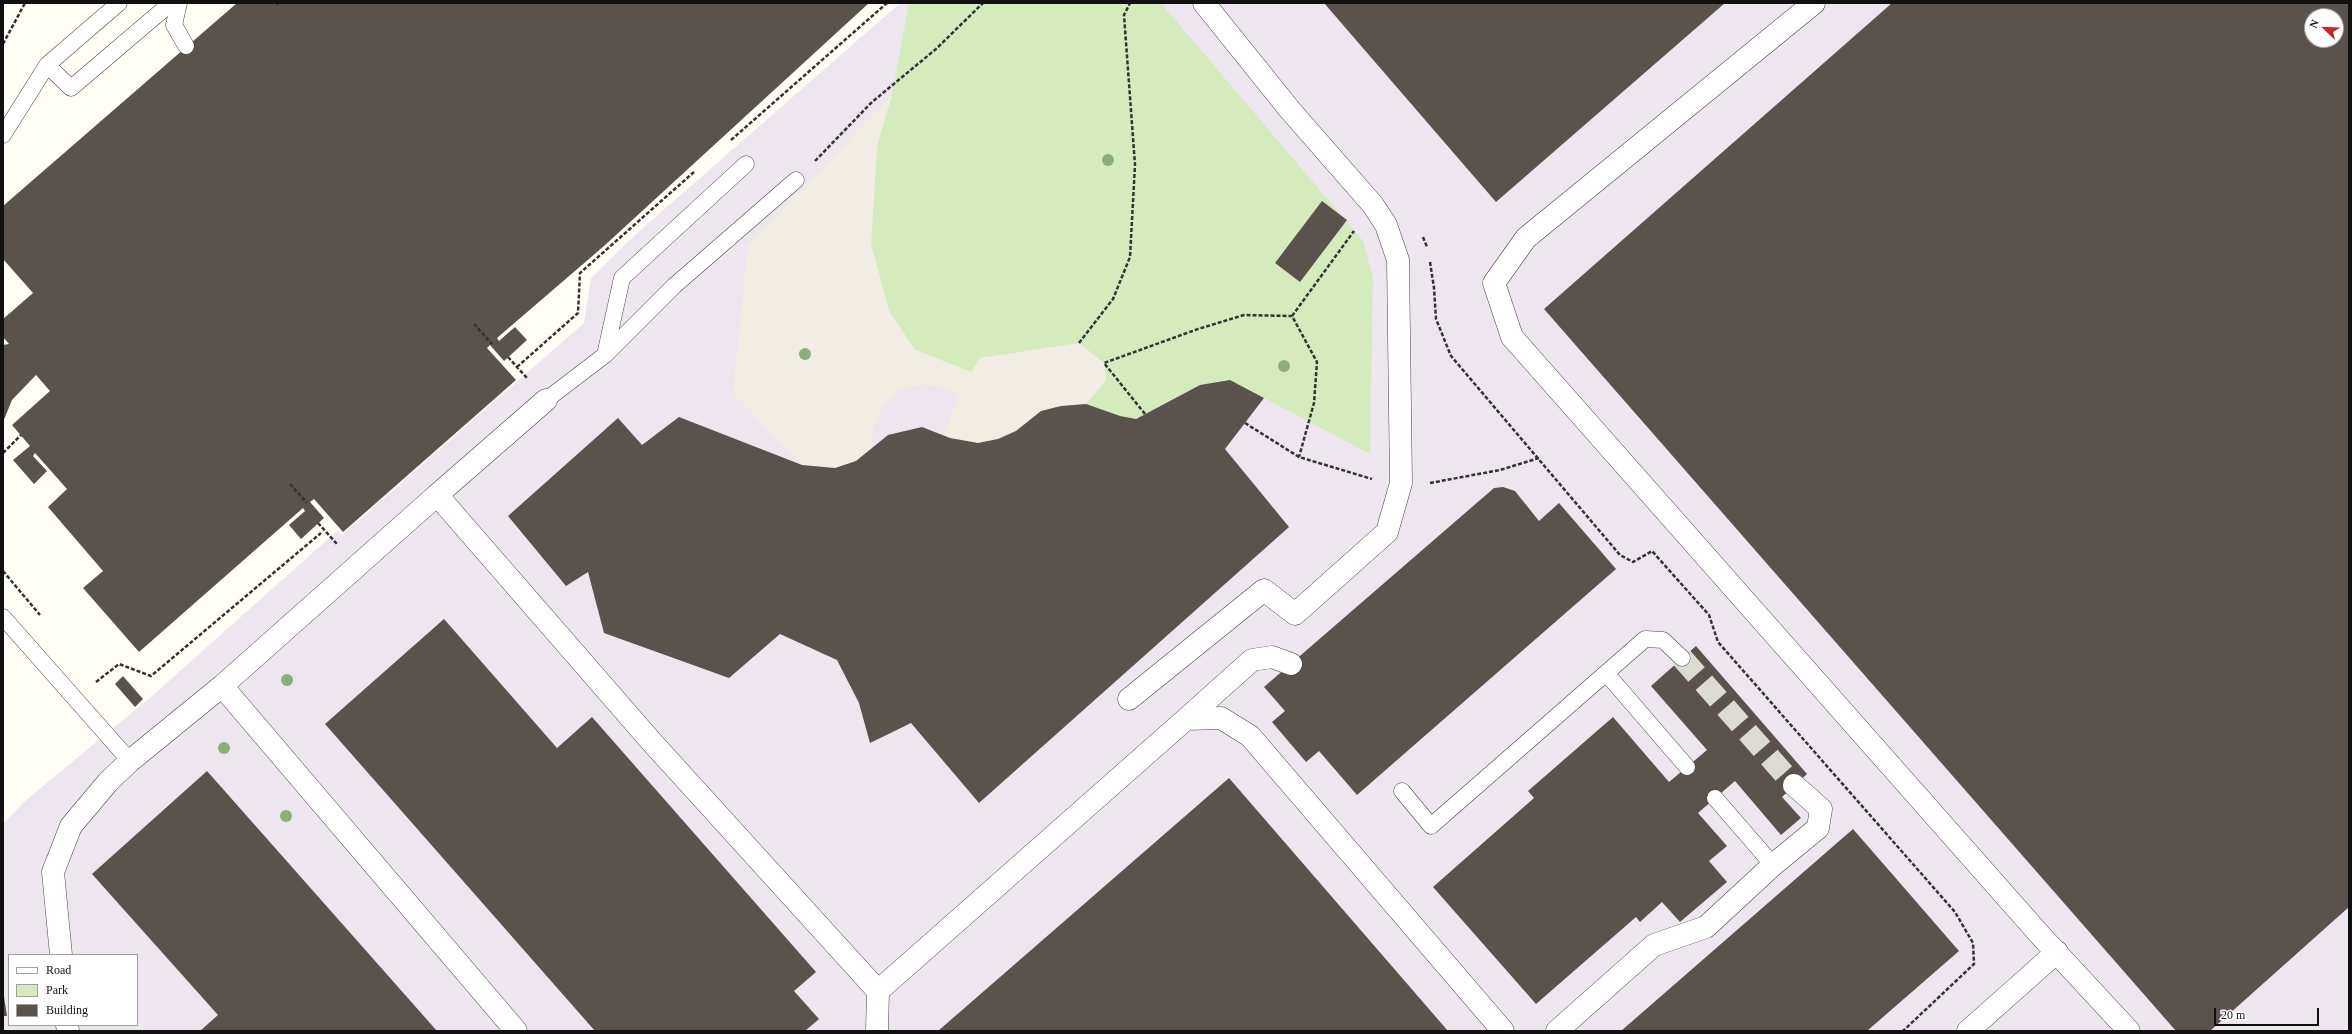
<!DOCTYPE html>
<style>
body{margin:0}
#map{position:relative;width:2352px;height:1034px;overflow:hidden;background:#fffdf5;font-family:Georgia,serif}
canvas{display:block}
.frame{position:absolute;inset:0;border:4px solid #111;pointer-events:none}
.legend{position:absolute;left:8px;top:954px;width:130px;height:72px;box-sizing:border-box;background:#fff;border:1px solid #a0a0a0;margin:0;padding:5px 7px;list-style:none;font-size:12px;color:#111}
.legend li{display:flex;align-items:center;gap:8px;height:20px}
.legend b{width:20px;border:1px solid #a0a0a0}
.north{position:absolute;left:2304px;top:8px;width:40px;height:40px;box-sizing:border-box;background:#fff;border:1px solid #a0a0a0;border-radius:50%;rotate:293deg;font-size:11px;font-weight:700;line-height:16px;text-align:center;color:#111}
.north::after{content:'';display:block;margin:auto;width:14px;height:18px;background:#c4262e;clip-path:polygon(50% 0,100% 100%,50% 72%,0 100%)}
.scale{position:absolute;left:2214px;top:1008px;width:105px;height:18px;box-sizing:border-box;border:2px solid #111;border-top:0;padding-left:5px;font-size:12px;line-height:14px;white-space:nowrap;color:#111;-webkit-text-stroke:3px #fff;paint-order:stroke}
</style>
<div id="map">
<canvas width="2352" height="1034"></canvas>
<div class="frame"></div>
<ul class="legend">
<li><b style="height:5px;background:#fff"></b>Road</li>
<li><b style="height:11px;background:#d5ebbd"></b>Park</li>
<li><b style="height:11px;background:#5a524d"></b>Building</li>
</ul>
<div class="north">N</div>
<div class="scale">20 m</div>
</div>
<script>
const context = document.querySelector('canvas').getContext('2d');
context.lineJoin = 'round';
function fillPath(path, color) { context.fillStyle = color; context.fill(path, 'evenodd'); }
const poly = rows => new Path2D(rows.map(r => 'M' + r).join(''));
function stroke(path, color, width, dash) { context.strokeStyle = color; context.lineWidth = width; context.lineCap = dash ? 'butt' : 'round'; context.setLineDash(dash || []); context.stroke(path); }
fillPath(poly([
 [900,3,2349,3,2349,1031,3,1031,3,824,25,801,152,696,337,531,342,535,584,323,591,278,636,234],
 [2312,16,2336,16,2336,40,2312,40],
 [9,955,137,955,137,1025,9,1025]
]), '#eee6ef');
fillPath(poly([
 [909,3,1161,3,1363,241,1373,277,1370,454,1230,380,1200,385,1136,419,1120,416,1086,404,1106,380,1104,363,1079,343,971,372,915,350,889,311,871,244,877,146,892,95]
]), '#d5ebbd');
fillPath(poly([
 [892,95,877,146,871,244,889,311,915,350,971,372,980,358,1079,343,1104,363,1106,380,1086,404,1061,406,1041,411,1016,431,978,443,944,435,960,394,926,384,902,389,883,405,871,434,872,448,856,461,835,468,802,465,733,393,748,245]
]), '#f1ede2');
fillPath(poly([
 [237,3,869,3,604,246,497,338,499,341,515,327,527,340,504,361,490,345,487,348,516,380,343,532,314,499,310,502,324,518,301,539,289,525,305,511,303,508,139,652,83,588,103,571,48,507,67,489,35,453,33,456,47,471,34,484,13,460,30,446,12,425,50,391,36,375,12,400,3,422,3,345,9,344,3,337,3,319,33,293,3,259,3,206],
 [1324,3,1725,3,1496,202],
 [1892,3,2349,3,2349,907,2210,1031,2176,1031,1544,309],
 [2312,16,2336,16,2336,40,2312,40],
 [1322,201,1347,220,1300,282,1275,263],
 [1230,380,1264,398,1225,449,1289,527,979,803,911,723,870,743,859,703,837,660,780,634,729,678,604,633,588,572,566,586,508,516,618,418,642,445,679,417,802,465,835,468,856,461,888,435,922,427,950,438,978,443,998,439,1016,431,1041,411,1061,406,1086,404,1120,416,1136,419,1200,385],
 [1503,487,1515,491,1539,521,1559,503,1616,569,1357,795,1319,751,1306,762,1272,722,1285,711,1264,687,1494,488],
 [444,619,557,748,592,717,816,972,794,991,819,1019,805,1031,595,1031,325,724],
 [1696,646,1807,774,1782,797,1801,818,1781,835,1735,781,1698,813,1727,846,1709,861,1727,882,1680,922,1662,902,1640,922,1636,917,1536,1004,1433,887,1534,798,1528,791,1613,717,1669,782,1707,750,1651,686],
 [123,676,143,699,135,707,115,684],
 [207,771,437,1031,200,1031,218,1015,92,874],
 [1229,778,1448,1031,938,1031],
 [1853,829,1959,951,1867,1031,1621,1031],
 [3,990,7,1016,3,1016]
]), '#5a524d');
stroke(poly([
 [1682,658,1794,785]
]), '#dbdad3', 22, [22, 11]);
const lane = poly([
 [179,3,174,25,186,46],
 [47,65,71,88,171,3],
 [3,135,47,65,119,3],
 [605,355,622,278,746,164],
 [546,400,605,355,674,286,796,180],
 [3,617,130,761],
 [1606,673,1687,767],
 [1402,791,1431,826,1645,639,1663,640,1682,658],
 [1715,798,1773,865]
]);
const street = poly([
 [1814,3,1526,238,1494,283,1512,337,2041,936,2129,1031],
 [546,400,437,495,650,740,878,991],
 [222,686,516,1031],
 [1129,699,1264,590,1295,614,1387,532,1401,483,1398,260,1386,225,1373,205,1290,110,1204,3],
 [1186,719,1252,660,1272,657,1291,664],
 [61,955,53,872,71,826,108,782,130,761,222,686,437,495],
 [67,1025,68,1031],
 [877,1031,878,991,1186,719,1221,718,1250,736,1503,1031],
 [1557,1031,1654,945,1706,927,1773,865,1818,828,1821,809,1794,785],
 [1968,1031,2057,952]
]);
stroke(lane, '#444', 17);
stroke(street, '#444', 23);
stroke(poly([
 [277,3,278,5],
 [3,44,25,3],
 [731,140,887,3],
 [815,161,872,102,936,49,983,3],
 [1423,237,1427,247],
 [1430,262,1434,288,1436,319,1451,356,1620,555,1633,562,1652,551,1709,615,1718,642,1955,912,1973,943,1974,964,1903,1031],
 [1292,316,1354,231],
 [474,324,492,344],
 [1079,343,1113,299,1130,257,1135,165,1124,15,1130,3],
 [508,357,527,378],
 [517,367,578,313,580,273,694,172],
 [1145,414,1104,363,1198,329,1244,315,1292,316,1317,362,1314,403,1299,457],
 [1245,423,1299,457,1372,479],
 [3,453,21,435],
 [1430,483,1500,470,1539,458],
 [290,484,307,503],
 [318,523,337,544],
 [3,571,40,615],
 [96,682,119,664,151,676,321,533]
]), '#333', 2.5, [4, 2]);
stroke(lane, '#fff', 16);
stroke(street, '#fff', 22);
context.fillStyle = '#8dad7f';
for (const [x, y] of [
 [1108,160],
 [805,354],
 [1284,366],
 [287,680],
 [224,748],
 [286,816]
]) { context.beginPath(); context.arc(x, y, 6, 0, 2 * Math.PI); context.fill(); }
</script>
